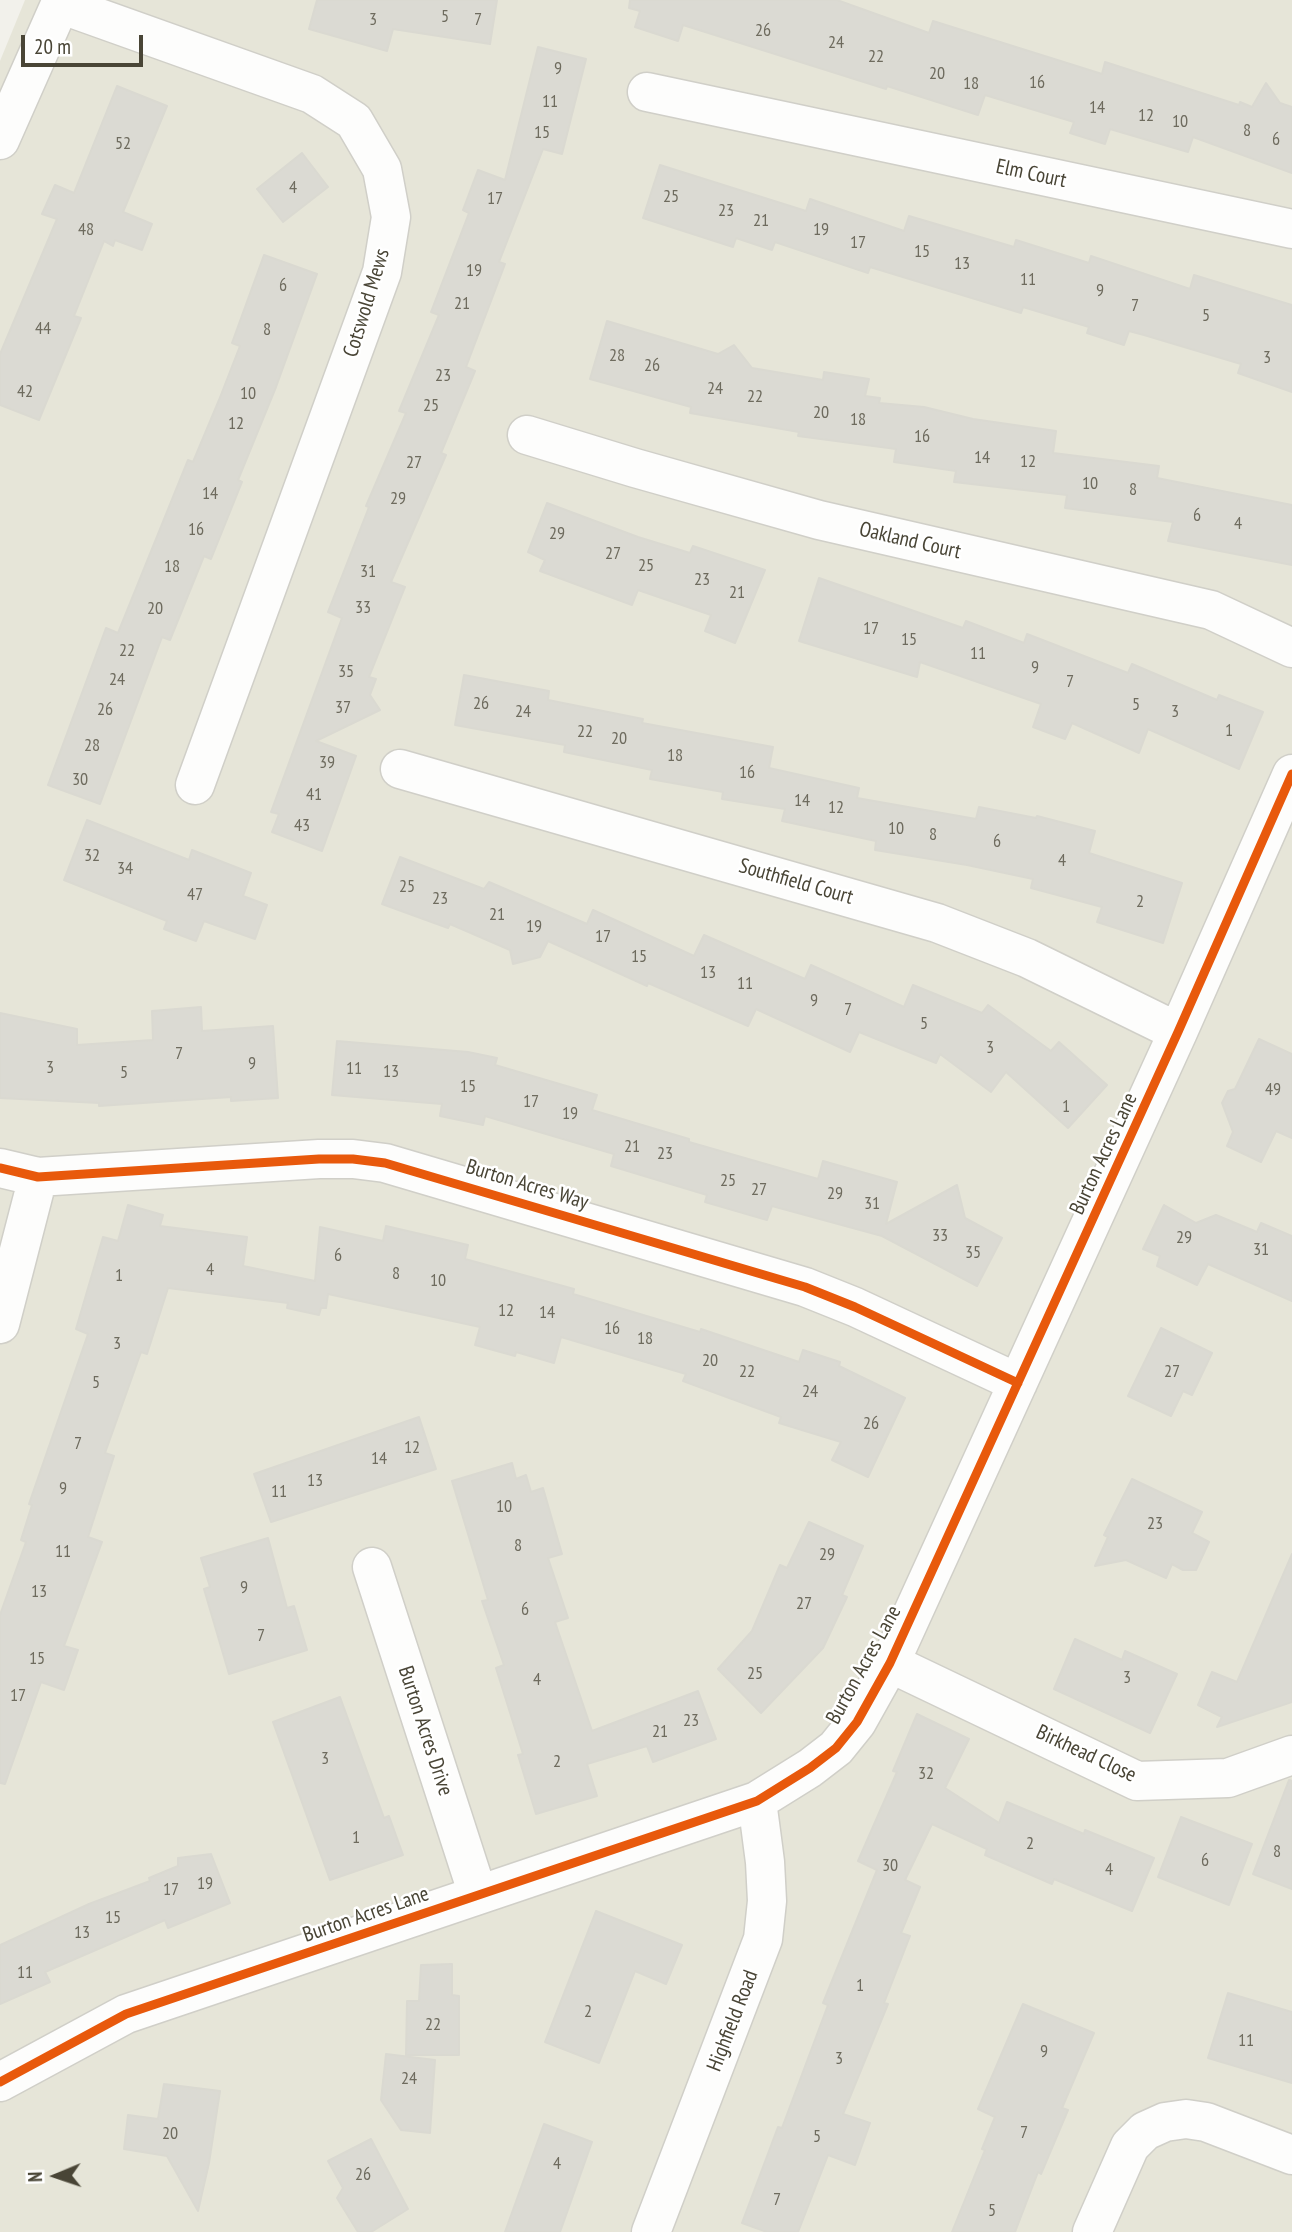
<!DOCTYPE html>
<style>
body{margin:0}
#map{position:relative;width:1292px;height:2232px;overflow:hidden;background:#f2f1eb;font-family:"PT Sans Narrow",sans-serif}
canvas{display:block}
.north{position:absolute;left:21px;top:2141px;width:70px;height:70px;-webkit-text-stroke:5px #fff;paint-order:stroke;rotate:268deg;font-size:19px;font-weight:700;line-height:28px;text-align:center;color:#494536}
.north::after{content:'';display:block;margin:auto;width:24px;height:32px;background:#494536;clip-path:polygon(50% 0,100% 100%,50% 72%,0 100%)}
.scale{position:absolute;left:21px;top:35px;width:122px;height:32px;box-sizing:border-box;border:4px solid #494536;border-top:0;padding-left:9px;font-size:21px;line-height:24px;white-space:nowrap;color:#494536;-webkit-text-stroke:5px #fff;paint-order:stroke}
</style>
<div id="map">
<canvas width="1292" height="2232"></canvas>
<div class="north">N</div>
<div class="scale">20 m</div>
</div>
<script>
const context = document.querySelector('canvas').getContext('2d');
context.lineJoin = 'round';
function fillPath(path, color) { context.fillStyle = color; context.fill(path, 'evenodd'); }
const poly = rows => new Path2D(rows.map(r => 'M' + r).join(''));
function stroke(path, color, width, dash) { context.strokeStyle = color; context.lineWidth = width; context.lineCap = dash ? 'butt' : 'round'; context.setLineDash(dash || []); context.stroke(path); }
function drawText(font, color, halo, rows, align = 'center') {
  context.font = font + ' "PT Sans Narrow",sans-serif'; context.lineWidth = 5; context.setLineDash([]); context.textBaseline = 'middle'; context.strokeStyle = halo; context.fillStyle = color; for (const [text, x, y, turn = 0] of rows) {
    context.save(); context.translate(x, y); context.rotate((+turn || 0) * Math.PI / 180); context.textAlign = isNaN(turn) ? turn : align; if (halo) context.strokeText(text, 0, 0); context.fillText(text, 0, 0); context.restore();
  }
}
fillPath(poly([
 [25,0,1292,0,1292,2232,0,2232,0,61]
]), '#e6e5d8');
const building = poly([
 [317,0,497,0,490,44,393,29,387,51,309,29,317,0],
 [630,0,837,0,929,33,933,21,1102,74,1105,62,1239,105,1240,102,1252,107,1266,83,1280,103,1292,107,1292,173,1193,137,1188,152,1110,129,1105,144,1070,133,1074,122,985,95,978,115,887,86,886,89,683,25,678,41,635,27,640,11,629,8,630,0],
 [538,47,586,59,562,154,543,149,499,262,505,264,466,367,475,371,441,453,446,455,391,582,405,587,369,677,376,679,370,695,380,710,316,741,356,756,322,851,272,832,279,814,271,812,342,618,328,612,369,507,366,506,406,413,399,411,439,315,431,312,469,213,463,210,478,170,505,180,538,47],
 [117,86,167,106,123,212,152,224,142,250,115,240,113,246,104,241,74,316,81,318,39,420,0,405,0,354,57,219,42,214,55,185,74,193,117,86],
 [302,153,328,187,283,222,257,189,302,153],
 [660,165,806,211,810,199,904,231,909,216,1014,247,1016,240,1089,263,1091,256,1190,289,1194,275,1292,305,1292,392,1238,373,1241,364,1144,335,1129,331,1124,345,1087,333,1089,327,1023,307,1021,313,870,267,868,273,775,242,772,250,736,238,733,247,643,218,660,165],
 [264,255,317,274,276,387,238,480,242,482,211,559,204,556,170,640,162,637,100,804,48,785,106,628,118,633,188,460,193,462,219,400,240,346,232,343,264,255],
 [607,321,718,354,734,345,752,368,823,380,824,372,869,379,865,396,880,398,879,403,924,407,973,419,1056,431,1053,453,1159,466,1157,478,1292,505,1292,565,1168,541,1173,522,1065,508,1067,495,954,482,956,471,894,462,896,449,798,436,799,432,690,413,691,407,590,379,607,321],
 [547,503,638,537,690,553,693,546,765,570,735,643,705,631,711,615,638,590,632,605,540,571,545,560,528,552,547,503],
 [819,578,963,628,966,621,1024,643,1027,634,1128,673,1132,664,1217,700,1219,695,1263,712,1239,769,1148,729,1139,753,1072,723,1065,739,1033,727,1041,704,920,662,917,677,799,641,819,578],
 [464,675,549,691,548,700,643,719,642,723,773,747,769,768,859,788,857,798,976,819,979,807,1036,818,1037,816,1095,831,1089,853,1182,883,1163,943,1097,922,1102,907,1031,888,1033,879,967,865,875,850,876,841,782,821,785,809,722,799,723,792,650,779,652,770,564,752,565,745,455,725,464,675],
 [87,820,189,860,192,850,251,873,243,896,267,905,255,939,204,921,196,941,164,929,167,921,64,880,87,820],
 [400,857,484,889,489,882,587,924,593,910,694,956,704,935,805,979,811,965,904,1007,913,985,982,1013,988,1005,1051,1051,1059,1042,1107,1085,1068,1128,1006,1072,991,1092,940,1054,936,1063,859,1032,850,1052,756,1009,748,1026,648,983,647,986,548,941,540,957,513,964,510,950,450,924,448,928,382,904,400,857],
 [201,1007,202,1031,273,1026,278,1098,231,1101,231,1097,99,1106,99,1103,0,1098,0,1013,77,1029,77,1045,153,1040,152,1011,201,1007],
 [1259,1039,1292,1054,1292,1138,1276,1131,1261,1162,1227,1146,1233,1132,1222,1103,1228,1091,1235,1089,1259,1039],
 [337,1041,468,1052,497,1058,495,1065,597,1095,592,1110,689,1139,689,1142,818,1179,823,1161,897,1182,886,1224,957,1185,965,1218,1002,1238,977,1286,882,1236,772,1206,767,1220,705,1202,707,1195,611,1166,614,1154,485,1116,483,1125,440,1116,442,1104,332,1095,337,1041],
 [128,1205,163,1215,160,1226,247,1237,243,1266,315,1281,320,1227,383,1241,386,1226,468,1245,465,1259,574,1289,573,1294,700,1332,701,1329,799,1362,803,1350,840,1362,839,1366,905,1398,868,1477,832,1460,841,1442,779,1423,781,1417,683,1381,686,1374,561,1337,554,1363,516,1352,515,1356,475,1345,480,1327,328,1294,326,1308,321,1308,319,1315,287,1308,288,1303,168,1288,147,1354,141,1352,105,1453,114,1456,88,1537,102,1542,64,1646,78,1650,64,1690,41,1682,5,1784,0,1783,0,1615,26,1542,21,1540,32,1505,29,1504,88,1334,76,1329,103,1237,118,1241,128,1205],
 [1164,1205,1196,1223,1216,1215,1257,1232,1261,1223,1292,1236,1292,1301,1208,1264,1197,1285,1157,1266,1160,1256,1143,1249,1164,1205],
 [1161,1328,1212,1353,1192,1395,1183,1391,1171,1416,1128,1396,1161,1328],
 [419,1417,436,1469,271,1522,254,1474,419,1417],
 [512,1463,516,1479,526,1475,531,1492,543,1488,562,1554,548,1558,568,1618,555,1622,592,1731,698,1691,716,1739,653,1762,647,1746,587,1764,597,1796,536,1814,518,1755,523,1754,496,1668,504,1665,482,1601,488,1600,452,1481,512,1463],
 [1132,1479,1202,1512,1192,1533,1209,1542,1196,1570,1183,1570,1172,1564,1166,1578,1126,1560,1095,1566,1108,1537,1104,1535,1132,1479],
 [809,1522,863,1546,842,1595,847,1597,823,1648,761,1713,718,1669,752,1631,780,1565,787,1568,809,1522],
 [268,1538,287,1608,294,1606,307,1650,229,1674,204,1589,210,1587,201,1558,268,1538],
 [1292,1554,1292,1702,1217,1727,1222,1717,1198,1705,1212,1672,1237,1682,1292,1554],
 [1075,1639,1122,1660,1125,1651,1177,1674,1150,1733,1054,1689,1075,1639],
 [340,1697,384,1818,389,1816,403,1855,330,1880,273,1722,340,1697],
 [917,1714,969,1739,945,1788,999,1823,1007,1802,1084,1834,1085,1830,1154,1858,1132,1911,1054,1879,1052,1884,985,1855,987,1849,932,1824,905,1880,920,1887,901,1933,910,1936,884,2003,888,2004,843,2114,870,2123,855,2165,828,2155,798,2232,767,2232,742,2223,778,2127,782,2128,828,2005,823,2003,877,1870,858,1861,897,1772,893,1771,917,1714],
 [1289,1780,1292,1781,1292,1889,1253,1874,1289,1780],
 [1181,1817,1252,1844,1229,1905,1158,1877,1181,1817],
 [211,1854,230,1903,168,1928,165,1920,45,1972,50,1982,0,2004,0,1945,89,1904,150,1881,149,1878,178,1866,178,1858,211,1854],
 [596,1911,682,1945,666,1984,635,1971,599,2063,545,2042,596,1911],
 [452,1964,452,1995,459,1996,459,2055,406,2055,407,2001,419,2001,421,1965,452,1964],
 [1228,1993,1292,2012,1292,2083,1208,2058,1228,1993],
 [1023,2004,1094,2033,1062,2108,1068,2110,1041,2174,1038,2172,1015,2232,952,2232,985,2150,982,2149,995,2117,978,2109,1023,2004],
 [386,2054,435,2060,430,2133,401,2130,381,2100,386,2054],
 [164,2084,220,2091,209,2163,198,2211,167,2156,124,2149,128,2115,158,2119,164,2084],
 [544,2124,592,2142,560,2232,505,2232,544,2124],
 [371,2139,408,2209,371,2232,358,2232,337,2198,343,2188,328,2161,371,2139]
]);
fillPath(building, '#dbdad3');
stroke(building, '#dad9d1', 2);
const minor = poly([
 [60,4,312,94,354,121,382,169,391,217,382,272,195,785],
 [647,92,1292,229],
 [0,140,62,0],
 [527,435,635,468,819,520,1211,610,1292,648],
 [400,769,937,923,1027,958,1178,1032],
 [0,1168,38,1177,319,1159,353,1159,385,1163,805,1287,855,1307,1018,1383],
 [0,1324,38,1177],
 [372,1567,478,1895],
 [890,1663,1137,1781,1228,1778,1292,1755],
 [0,2082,126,2014,757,1801,810,1768,836,1748,857,1722,890,1663,1178,1032,1292,774],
 [651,2232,763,1939,767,1901,765,1862,757,1801],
 [1092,2232,1130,2146,1145,2131,1165,2122,1186,2119,1206,2122,1292,2155]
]);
stroke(minor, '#d0cfc8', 41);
stroke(minor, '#fdfdfc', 38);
stroke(poly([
 [0,1168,38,1177,319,1159,353,1159,385,1163,805,1287,855,1307,1018,1383],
 [0,2082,126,2014,757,1801,810,1768,836,1748,857,1722,890,1663,1178,1032,1292,774]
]), '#e8590c', 9);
drawText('18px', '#6e6b5e', null, [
 ["5",445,17],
 ["3",373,20],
 ["7",478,20],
 ["26",763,31],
 ["24",836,43],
 ["22",876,57],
 ["9",558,69],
 ["20",937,74],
 ["16",1037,83],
 ["18",971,84],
 ["11",550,102],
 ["14",1097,108],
 ["12",1146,116],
 ["10",1180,122],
 ["8",1247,131],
 ["15",542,133],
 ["6",1276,140],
 ["52",123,144],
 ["4",293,188],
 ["25",671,197],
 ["17",495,199],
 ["23",726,211],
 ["21",761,221],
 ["48",86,230],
 ["19",821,230],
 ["17",858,243],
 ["15",922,252],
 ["13",962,264],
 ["19",474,271],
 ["11",1028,280],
 ["6",283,286],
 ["9",1100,291],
 ["21",462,304],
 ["7",1135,306],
 ["5",1206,316],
 ["44",43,329],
 ["8",267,330],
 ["28",617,356],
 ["3",1267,358],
 ["26",652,366],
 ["23",443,376],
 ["24",715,389],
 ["42",25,392],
 ["10",248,394],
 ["22",755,397],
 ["25",431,406],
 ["20",821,413],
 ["18",858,420],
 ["12",236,424],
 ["16",922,437],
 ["14",982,458],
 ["12",1028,462],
 ["27",414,463],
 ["10",1090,484],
 ["8",1133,490],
 ["14",210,494],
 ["29",398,499],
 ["6",1197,516],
 ["4",1238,524],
 ["16",196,530],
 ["29",557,534],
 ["27",613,554],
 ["25",646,566],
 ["18",172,567],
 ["31",368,572],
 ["23",702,580],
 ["21",737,593],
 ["33",363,608],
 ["20",155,609],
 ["17",871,629],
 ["15",909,640],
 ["22",127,651],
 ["11",978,654],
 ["9",1035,668],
 ["35",346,672],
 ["24",117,680],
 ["7",1070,682],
 ["26",481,704],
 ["5",1136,705],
 ["37",343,708],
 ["26",105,710],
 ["24",523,712],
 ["3",1175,712],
 ["1",1229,731],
 ["22",585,732],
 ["20",619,739],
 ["28",92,746],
 ["18",675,756],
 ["39",327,763],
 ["16",747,773],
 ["30",80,780],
 ["41",314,795],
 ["14",802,801],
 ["12",836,808],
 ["43",302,826],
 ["10",896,829],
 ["8",933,835],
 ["6",997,842],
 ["32",92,856],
 ["4",1062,861],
 ["34",125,869],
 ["25",407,887],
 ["47",195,895],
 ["23",440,899],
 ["2",1140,902],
 ["21",497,915],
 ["19",534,927],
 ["17",603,937],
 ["15",639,957],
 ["13",708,973],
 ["11",745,984],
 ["9",814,1001],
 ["7",848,1010],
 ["5",924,1024],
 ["3",990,1048],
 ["7",179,1054],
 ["9",252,1064],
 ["3",50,1068],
 ["11",354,1069],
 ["13",391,1072],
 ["5",124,1073],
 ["15",468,1087],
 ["49",1273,1090],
 ["17",531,1102],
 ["1",1066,1107],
 ["19",570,1114],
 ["21",632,1147],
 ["23",665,1154],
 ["25",728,1181],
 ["27",759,1190],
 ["29",835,1194],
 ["31",872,1204],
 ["33",940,1236],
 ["29",1184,1238],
 ["31",1261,1250],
 ["35",973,1253],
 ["6",338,1256],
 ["4",210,1270],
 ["8",396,1274],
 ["1",119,1276],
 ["10",438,1281],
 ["12",506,1311],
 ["14",547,1313],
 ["16",612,1329],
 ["18",645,1339],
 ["3",117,1344],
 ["20",710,1361],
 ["22",747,1372],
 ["27",1172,1372],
 ["5",96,1383],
 ["24",810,1392],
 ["26",871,1424],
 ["7",78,1444],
 ["12",412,1448],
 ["14",379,1459],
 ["13",315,1481],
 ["9",63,1489],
 ["11",279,1492],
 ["10",504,1507],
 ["23",1155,1524],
 ["8",518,1546],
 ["11",63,1552],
 ["29",827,1555],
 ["9",244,1588],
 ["13",39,1592],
 ["27",804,1604],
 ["6",525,1610],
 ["7",261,1636],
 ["15",37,1659],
 ["25",755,1674],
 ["3",1127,1678],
 ["4",537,1680],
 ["17",18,1696],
 ["23",691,1721],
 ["21",660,1732],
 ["3",325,1759],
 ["2",557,1762],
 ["32",926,1774],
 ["1",356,1838],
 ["2",1030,1844],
 ["8",1277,1852],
 ["6",1205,1861],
 ["30",890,1866],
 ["4",1109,1870],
 ["19",205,1884],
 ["17",171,1890],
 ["15",113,1918],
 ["13",82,1933],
 ["11",25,1973],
 ["1",860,1986],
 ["2",588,2012],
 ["22",433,2025],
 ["11",1246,2041],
 ["9",1044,2052],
 ["3",839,2059],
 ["24",409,2079],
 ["7",1024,2133],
 ["20",170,2134],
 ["5",817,2137],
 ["4",557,2164],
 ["26",363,2175],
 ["7",777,2200],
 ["5",992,2211]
]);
drawText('21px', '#494536', '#fff', [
 ["Elm Court",1031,174,12],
 ["Cotswold Mews",367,303,-73],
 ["Oakland Court",910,541,13],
 ["Southfield Court",796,882,16],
 ["Burton Acres Lane",1104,1154,-65],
 ["Burton Acres Way",527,1185,17],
 ["Burton Acres Lane",864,1665,-61],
 ["Burton Acres Drive",425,1731,72],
 ["Birkhead Close",1086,1754,25],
 ["Burton Acres Lane",366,1915,-19],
 ["Highfield Road",733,2021,-69]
]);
</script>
